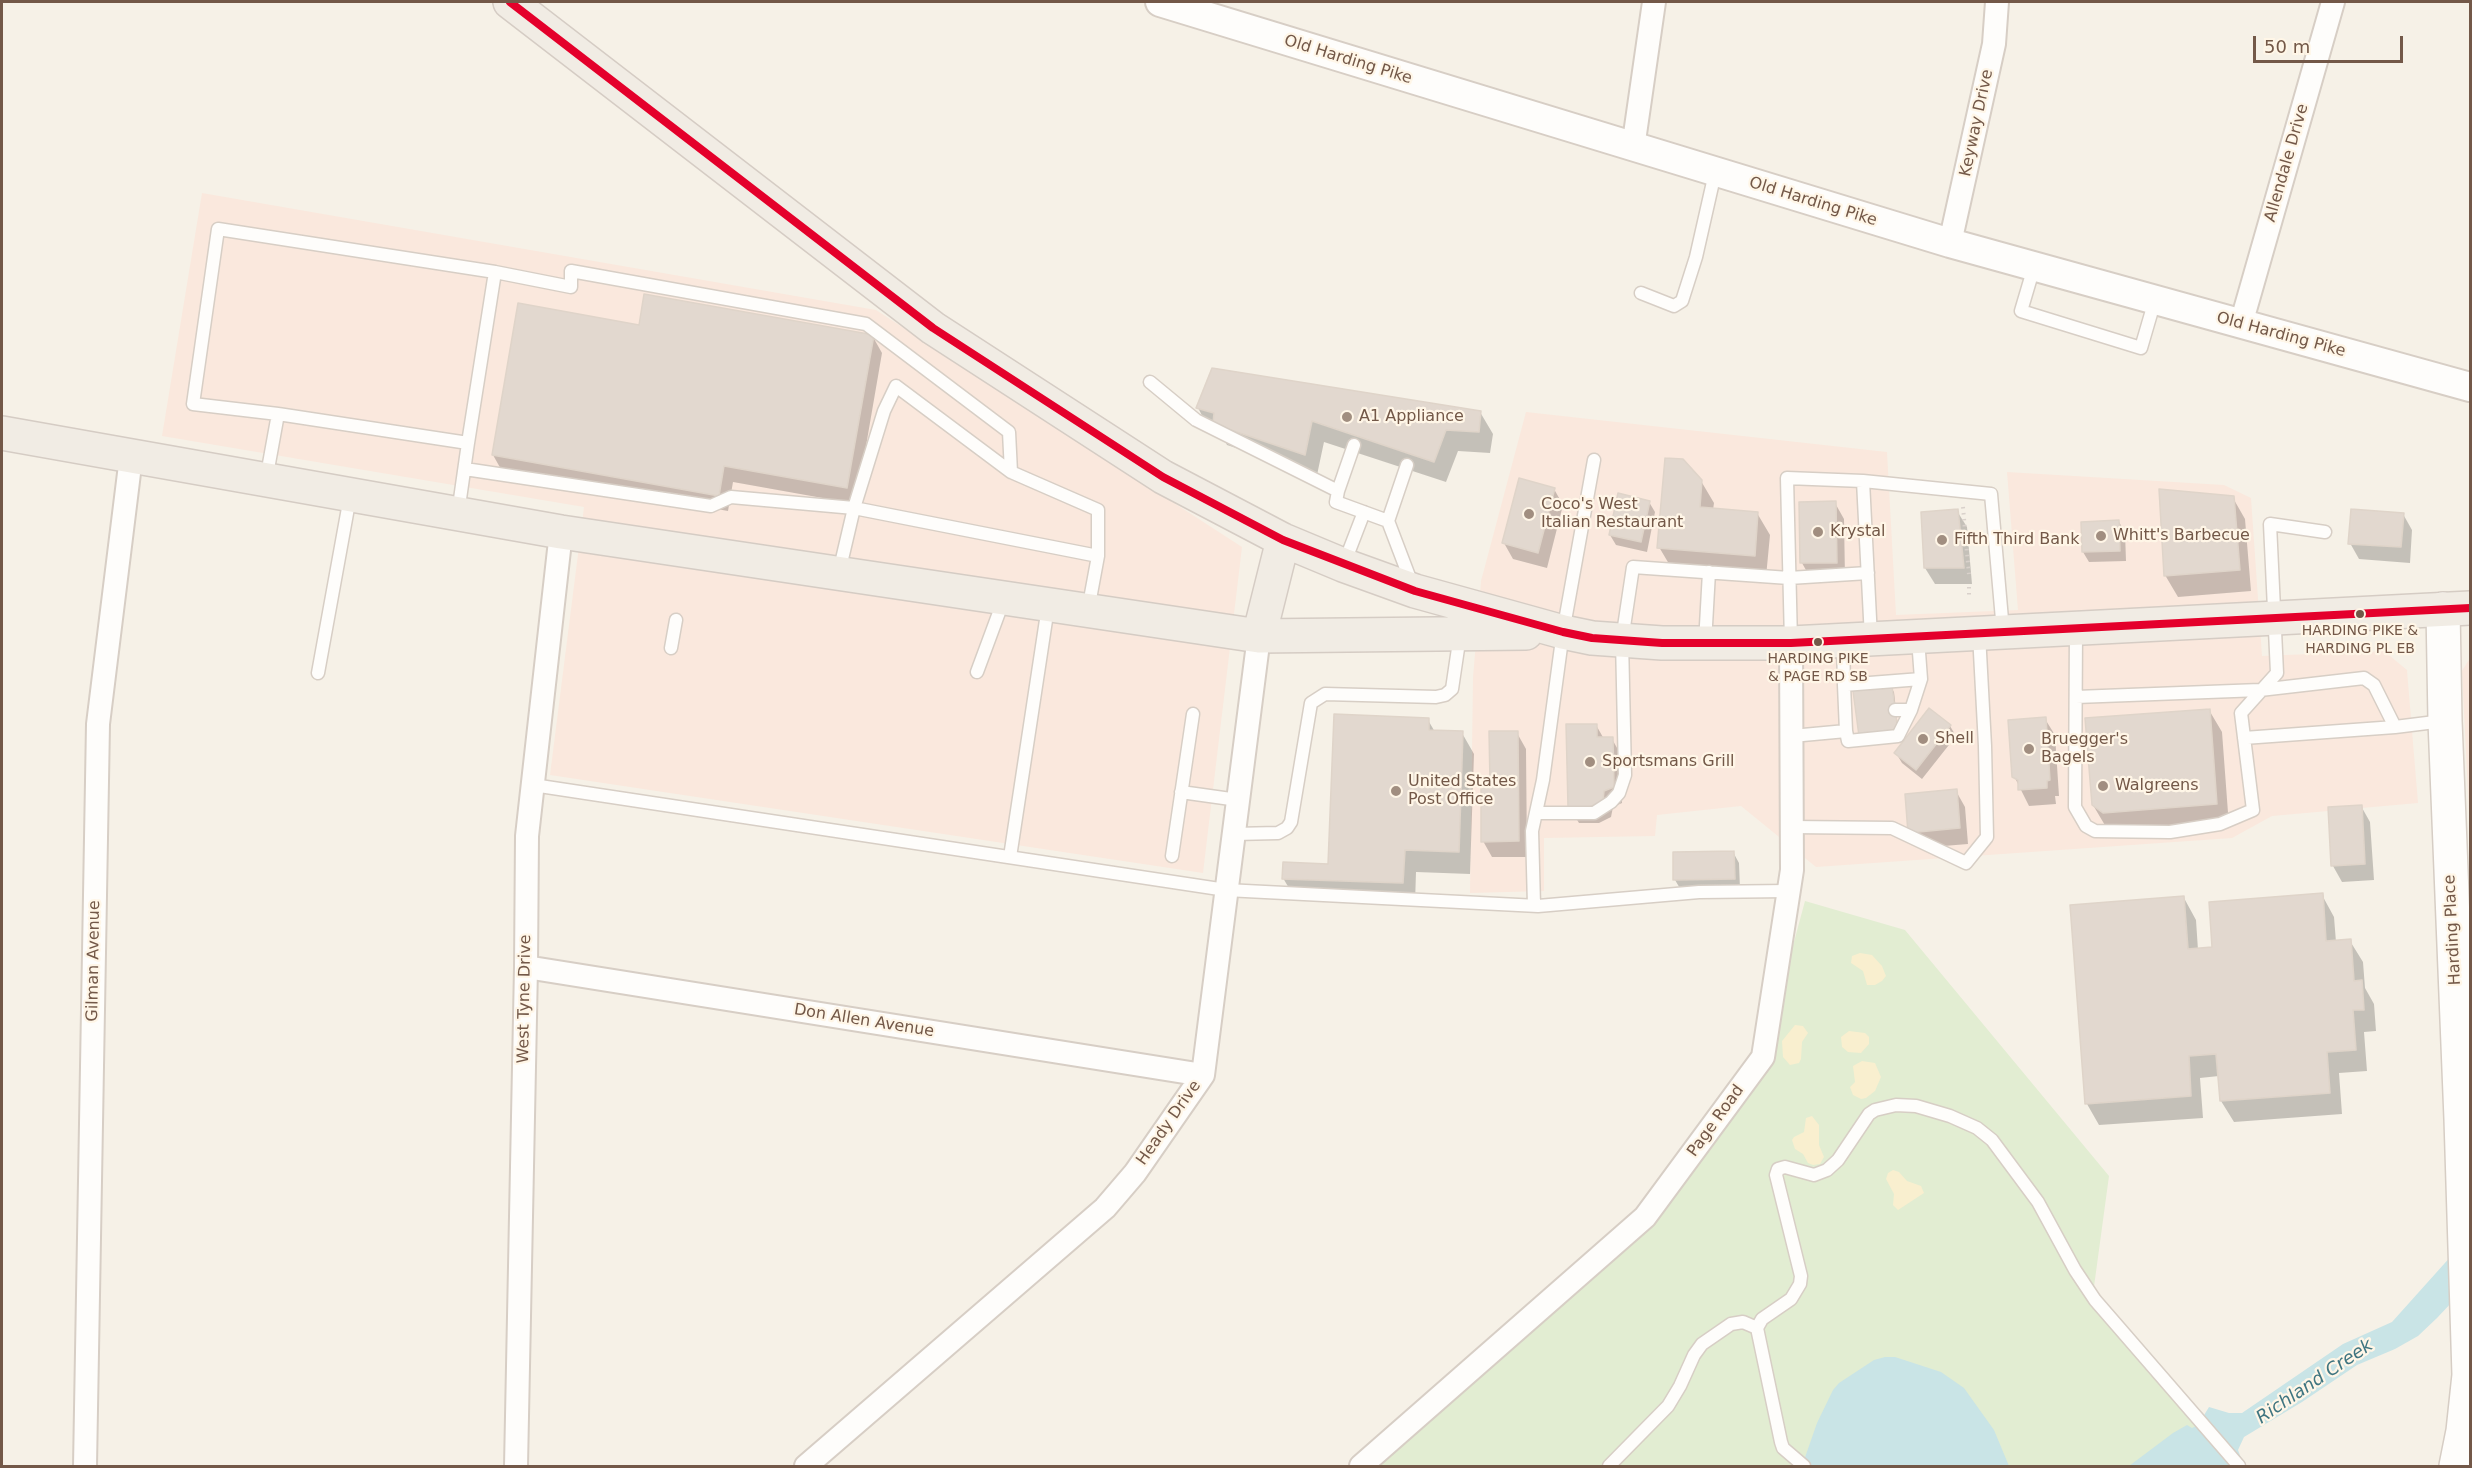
<!DOCTYPE html>
<style>
body{margin:0}
#map{position:relative;width:2472px;height:1468px;overflow:hidden;background:#f6f1e7;font-family:"DejaVu Sans",sans-serif}
canvas{display:block}
.frame{position:absolute;inset:0;border:3px solid #735848;pointer-events:none}
.scale{position:absolute;left:2253px;top:36px;width:150px;height:27px;box-sizing:border-box;border:3px solid #735848;border-top:0;padding-left:8px;font-size:18px;line-height:21px;white-space:nowrap;color:#735848;-webkit-text-stroke:4px #fff6e7;paint-order:stroke}
</style>
<div id="map">
<canvas width="2472" height="1468"></canvas>
<div class="frame"></div>
<div class="scale">50 m</div>
</div>
<script>
const context = document.querySelector('canvas').getContext('2d');
context.lineJoin = 'round';
function fillPath(path, color) { context.fillStyle = color; context.fill(path, 'evenodd'); }
const poly = rows => new Path2D(rows.map(r => 'M' + r).join(''));
function stroke(path, color, width, dash) { context.strokeStyle = color; context.lineWidth = width; context.lineCap = dash ? 'butt' : 'round'; context.setLineDash(dash || []); context.stroke(path); }
function drawText(font, color, halo, rows, align = 'center') {
  context.font = font + ' "DejaVu Sans",sans-serif'; context.lineWidth = 4.5; context.setLineDash([]); context.textBaseline = 'middle'; context.strokeStyle = halo; context.fillStyle = color; for (const [text, x, y, turn = 0] of rows) {
    context.save(); context.translate(x, y); context.rotate((+turn || 0) * Math.PI / 180); context.textAlign = isNaN(turn) ? turn : align; if (halo) context.strokeText(text, 0, 0); context.fillText(text, 0, 0); context.restore();
  }
}
fillPath(poly([
 [202,193,876,310,1242,547,1203,873,550,775,584,507,162,436],
 [1526,412,1887,452,1896,615,2018,610,2007,472,2224,485,2251,498,2262,656,2384,651,2407,670,2418,803,2272,816,2232,838,1816,867,1741,806,1657,815,1655,836,1544,838,1544,891,1470,893,1473,678,1481,581],
 [2470,658,2470,834,2462,671]
]), '#fae8dd');
fillPath(poly([
 [1805,901,1905,930,2109,1176,2093,1294,2244,1466,1361,1466,1645,1217,1763,1057]
]), '#e2edd2');
fillPath(poly([
 [1860,953,1872,955,1882,966,1886,976,1882,981,1875,985,1867,985,1863,971,1851,963,1852,956],
 [1795,1025,1803,1026,1808,1033,1802,1042,1801,1059,1799,1063,1790,1065,1783,1057,1782,1041],
 [1849,1031,1865,1033,1869,1037,1869,1044,1861,1053,1848,1052,1842,1047,1841,1037],
 [1862,1061,1875,1063,1881,1077,1875,1091,1866,1098,1861,1099,1853,1095,1850,1087,1855,1082,1853,1066],
 [1812,1116,1819,1125,1819,1145,1824,1157,1820,1164,1813,1165,1808,1163,1803,1154,1795,1149,1792,1140,1794,1137,1804,1132,1806,1118],
 [1893,1170,1899,1172,1907,1181,1921,1186,1924,1193,1898,1210,1893,1205,1894,1194,1886,1179,1888,1173]
]), '#f9efcf');
fillPath(poly([
 [2470,1235,2470,1283,2437,1318,2418,1336,2395,1349,2357,1365,2302,1402,2244,1437,2238,1450,2244,1466,2129,1466,2173,1433,2187,1425,2192,1428,2198,1425,2209,1407,2229,1413,2242,1413,2343,1344,2392,1322],
 [1885,1357,1895,1357,1941,1372,1964,1388,1994,1430,2009,1466,1802,1466,1817,1423,1833,1390,1839,1383,1874,1360]
]), '#c9e4e6');
fillPath(poly([
 [873,337,882,353,856,504,733,482,728,511,502,471,493,455],
 [1198,408,1480,412,1493,434,1490,453,1458,451,1446,482,1324,442,1317,475,1227,445,1220,432,1210,430],
 [1701,481,1714,503,1713,510,1757,513,1770,535,1766,577,1672,569,1659,547],
 [1554,489,1563,505,1547,568,1513,559,1504,543],
 [2233,498,2245,519,2251,591,2178,597,2165,575],
 [1649,502,1655,512,1647,552,1616,545,1610,535],
 [1835,503,1844,519,1845,578,1811,579,1802,563],
 [1957,511,1967,527,1972,584,1935,584,1925,568],
 [2403,514,2412,530,2410,563,2359,559,2350,543],
 [2119,522,2125,532,2126,561,2089,562,2083,552],
 [1891,688,1894,692,1899,736,1855,692],
 [2209,710,2222,732,2229,826,2106,827,2093,805],
 [2045,719,2055,735,2059,796,2055,796,2056,804,2029,806,2014,776],
 [1428,720,1435,732,1462,733,1474,754,1470,874,1416,872,1415,904,1296,900,1283,878,1330,865],
 [1596,725,1604,739,1612,739,1621,755,1622,803,1613,807,1611,817,1599,823,1579,823,1569,807],
 [1950,726,1956,736,1922,779,1902,763,1896,753],
 [1517,733,1526,749,1527,857,1492,857,1483,841,1491,784],
 [1956,791,1965,807,1968,844,1919,848,1910,832],
 [2361,806,2370,822,2374,880,2342,882,2333,866],
 [1733,852,1739,863,1740,889,1681,890,1675,880],
 [2322,895,2334,917,2336,942,2350,941,2363,962,2365,988,2374,1004,2376,1031,2364,1032,2367,1071,2339,1073,2342,1114,2234,1122,2221,1101,2219,1076,2200,1078,2203,1118,2099,1125,2087,1104,2184,898,2196,920,2198,950,2214,948]
]), '#0003');
const building = poly([
 [644,294,874,335,847,488,724,466,719,496,492,455,518,303,639,325,644,294],
 [1212,368,1481,411,1479,432,1446,430,1434,462,1312,421,1305,455,1213,424,1214,413,1196,408,1212,368],
 [1665,458,1683,459,1702,480,1700,507,1758,512,1755,556,1657,548,1665,458],
 [1519,478,1555,488,1538,553,1502,543,1519,478],
 [2159,489,2234,496,2240,570,2164,576,2159,489],
 [1618,493,1650,501,1641,542,1609,535,1618,493],
 [1836,501,1837,563,1800,563,1799,502,1836,501],
 [1958,509,1964,568,1924,568,1921,512,1958,509],
 [2351,509,2404,513,2401,547,2348,544,2351,509],
 [2119,520,2120,551,2082,552,2081,522,2119,520],
 [1892,686,1898,732,1859,736,1853,691,1892,686],
 [1929,708,1951,725,1916,770,1894,753,1929,708],
 [2210,709,2217,804,2103,813,2092,805,2085,718,2210,709],
 [1334,714,1429,718,1429,730,1463,731,1459,852,1405,850,1403,883,1282,879,1283,862,1328,864,1334,714],
 [2046,717,2050,780,2047,781,2047,788,2018,790,2018,780,2012,777,2008,720,2046,717],
 [1566,724,1597,724,1597,737,1613,737,1614,787,1604,791,1603,801,1589,807,1568,807,1566,724],
 [1489,731,1518,731,1519,841,1481,842,1481,783,1490,783,1489,731],
 [1957,789,1960,828,1908,833,1905,794,1957,789],
 [2362,805,2365,864,2331,866,2328,807,2362,805],
 [1734,851,1735,879,1673,880,1673,852,1734,851],
 [2323,893,2326,941,2351,939,2354,981,2362,980,2364,1010,2353,1010,2356,1050,2327,1052,2330,1093,2220,1101,2216,1054,2189,1056,2191,1096,2085,1104,2070,905,2184,896,2188,949,2212,947,2209,902,2323,893]
]);
fillPath(building, '#e2d8cf');
stroke(building, '#dfd4c9', 1.5);
const service = poly([
 [2034,267,2021,311,2141,348,2155,300],
 [1641,293,1674,306,1682,301,1696,257,1715,173],
 [1150,382,1196,420,1338,491,1336,502,1388,521,1407,465],
 [465,469,711,506,731,497,854,508,884,411,896,386,1011,472,1009,432,866,324,571,271,571,287,495,272],
 [1011,472,1098,510,1098,556],
 [266,480,278,414,193,404,218,229,495,272,468,443,278,414],
 [1863,481,1871,638],
 [1338,491,1354,445],
 [458,513,468,443],
 [1388,521,1412,584],
 [1344,564,1364,512],
 [839,572,854,508,1098,556,1088,610],
 [2076,630,2075,807,2086,826,2095,831,2170,832,2220,824,2253,810,2241,713,2277,673,2270,524,2325,532],
 [1843,641,1844,685],
 [1791,642,1787,478,1863,481,1991,494,2003,631],
 [1705,643,1709,572],
 [671,648,676,620],
 [977,672,1004,599],
 [318,673,350,497],
 [2076,697,2260,690,2364,678,2374,685,2395,727,2443,721],
 [1895,710,1911,710],
 [1846,731,1844,685,1921,679],
 [1792,736,1846,731,1848,741,1898,736,1911,710,1921,679,1918,639],
 [2244,738,2395,727],
 [533,785,1226,890,1538,906,1699,892,1789,891],
 [1181,792,1238,800],
 [1536,813,1594,813,1611,802,1619,793,1625,775,1622,640,1633,567,1789,578,1868,573],
 [1792,827,1892,828,1966,863,1987,837,1985,746,1979,634],
 [1234,834,1278,833,1287,828,1291,822,1311,703,1325,694,1436,697,1445,695,1452,689,1460,635],
 [1172,856,1193,714],
 [1010,857,1048,607],
 [1534,905,1532,831,1543,780,1563,632,1594,460],
 [1609,1466,1668,1406,1680,1386,1694,1355,1702,1344,1731,1324,1743,1322,1757,1328],
 [1804,1466,1783,1448,1781,1442,1757,1328,1762,1319,1791,1299,1800,1284,1801,1276,1776,1175,1778,1169,1785,1167,1814,1175,1827,1170,1838,1160,1869,1114,1875,1110,1896,1105,1916,1106,1950,1116,1977,1128,1992,1140,2038,1202,2075,1270,2095,1300,2239,1466]
]);
const minor = poly([
 [1633,148,1654,2],
 [1950,243,1994,44,1997,2],
 [2241,324,2333,2],
 [526,967,1203,1075],
 [85,1466,98,724,131,457],
 [516,1466,526,967,527,836,561,532],
 [806,1466,1105,1208,1135,1173,1203,1075,1259,636],
 [1361,1466,1645,1217,1763,1057,1792,870,1791,643]
]);
const tertiary = poly([
 [1160,2,1950,243,2470,387]
]);
const secondary = poly([
 [2443,609,2445,721,2461,1119,2469,1375,2463,1431,2456,1466]
]);
const primary = poly([
 [510,2,933,328,1163,477,1283,540,1343,565,1415,591,1563,632,1592,638,1662,643,1791,643,2470,608],
 [2,433,561,532,1259,636,1526,633],
 [1259,636,1283,540]
]);
stroke(service, '#d7cec5', 15);
stroke(minor, '#d7cec5', 26);
stroke(tertiary, '#d7cec5', 32);
stroke(secondary, '#d6cdc4', 36);
stroke(primary, '#d5ccc4', 36);
stroke(poly([
 [1963,507,1969,574],
 [1969,587,1969,596]
]), '#d9d1cb', 4, [1.5, 4.5]);
stroke(service, '#fefdfb', 12);
stroke(minor, '#fefdfb', 22);
stroke(tertiary, '#fefdfb', 28);
stroke(secondary, '#fefdfb', 33);
stroke(primary, '#f1ece4', 33);
stroke(poly([
 [510,2,933,328,1163,477,1283,540,1415,591,1563,632,1592,638,1662,643,1791,643,2470,608]
]), '#e4002b', 8);
for (const [x, y, r, color] of [
 [1347,417,6,"#a18e80"],
 [1529,514,6,"#a18e80"],
 [1818,532,6,"#a18e80"],
 [2101,536,6,"#a18e80"],
 [1942,540,6,"#a18e80"],
 [2360,614,5,"#735848"],
 [1818,642,5,"#735848"],
 [1923,739,6,"#a18e80"],
 [2029,749,6,"#a18e80"],
 [1590,762,6,"#a18e80"],
 [2103,786,6,"#a18e80"],
 [1396,791,6,"#a18e80"]
]) { const dot = new Path2D(); dot.arc(x, y, r, 0, 2 * Math.PI); context.fillStyle = color; context.fill(dot); stroke(dot, '#fff6e7', 2); }
drawText('14px', '#735848', '#fff6e7', [
 ["HARDING PIKE &",2360,631],
 ["HARDING PL EB",2360,649],
 ["HARDING PIKE",1818,659],
 ["& PAGE RD SB",1818,677]
]);
drawText('16px', '#735848', '#fff6e7', [
 ["Old Harding Pike",1348,60,17],
 ["Keyway Drive",1977,123,-78],
 ["Allendale Drive",2287,163,-74],
 ["Old Harding Pike",1813,202,17],
 ["Old Harding Pike",2281,335,15],
 ["Harding Place",2453,930,-93],
 ["Gilman Avenue",94,961,-89],
 ["West Tyne Drive",525,999,-89],
 ["Don Allen Avenue",864,1021,9],
 ["Page Road",1716,1121,-54],
 ["Heady Drive",1169,1123,-55]
]);
drawText('16px', '#735848', '#fff6e7', [
 ["A1 Appliance",1359,417],
 ["Coco's West",1541,505],
 ["Italian Restaurant",1541,523],
 ["Krystal",1830,532],
 ["Whitt's Barbecue",2113,536],
 ["Fifth Third Bank",1954,540],
 ["Shell",1935,739],
 ["Bruegger's",2041,740],
 ["Bagels",2041,758],
 ["Sportsmans Grill",1602,762],
 ["United States",1408,782],
 ["Post Office",1408,800],
 ["Walgreens",2115,786]
], 'left');
drawText('italic 18px', '#3f7580', '#fff6e7', [
 ["Richland Creek",2315,1382,-34]
]);
</script>
